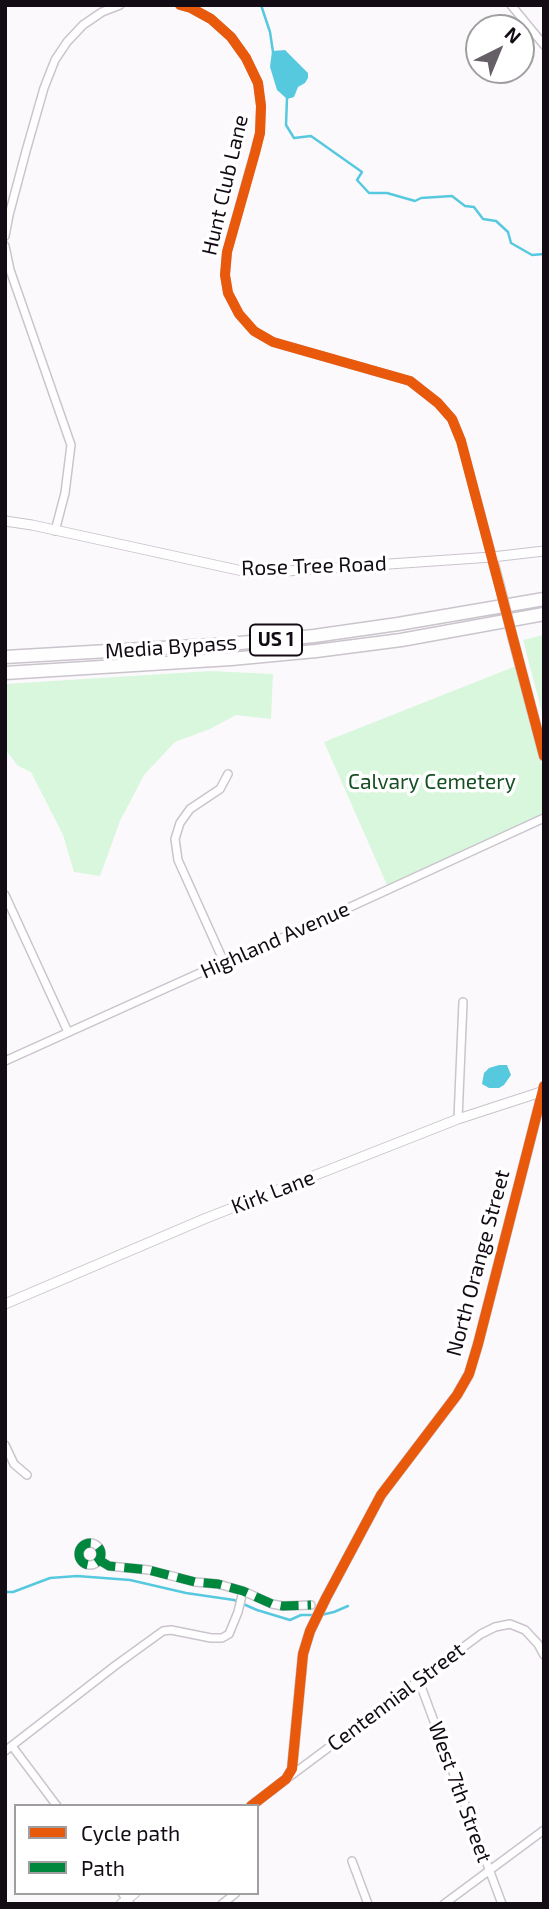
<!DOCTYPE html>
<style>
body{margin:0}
#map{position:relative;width:549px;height:1909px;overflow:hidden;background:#fcf9fd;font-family:"Exo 2",sans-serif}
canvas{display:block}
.frame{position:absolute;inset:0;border:7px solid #140c15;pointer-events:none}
.legend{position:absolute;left:14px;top:1804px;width:245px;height:91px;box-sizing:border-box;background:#fff;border:2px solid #a19ea1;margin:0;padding:9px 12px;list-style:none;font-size:21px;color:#140c15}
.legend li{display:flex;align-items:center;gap:14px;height:35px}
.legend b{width:35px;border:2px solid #a19ea1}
.north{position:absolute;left:465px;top:14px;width:70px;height:70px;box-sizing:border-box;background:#fff;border:2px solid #a19ea1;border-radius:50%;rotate:43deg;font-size:19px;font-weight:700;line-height:28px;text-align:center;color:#140c15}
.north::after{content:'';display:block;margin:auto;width:24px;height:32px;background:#655f66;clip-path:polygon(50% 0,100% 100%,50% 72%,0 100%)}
</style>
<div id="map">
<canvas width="549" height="1909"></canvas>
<div class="frame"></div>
<ul class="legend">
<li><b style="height:9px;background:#e8590c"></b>Cycle path</li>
<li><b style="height:9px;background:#00873e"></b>Path</li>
</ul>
<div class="north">N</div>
</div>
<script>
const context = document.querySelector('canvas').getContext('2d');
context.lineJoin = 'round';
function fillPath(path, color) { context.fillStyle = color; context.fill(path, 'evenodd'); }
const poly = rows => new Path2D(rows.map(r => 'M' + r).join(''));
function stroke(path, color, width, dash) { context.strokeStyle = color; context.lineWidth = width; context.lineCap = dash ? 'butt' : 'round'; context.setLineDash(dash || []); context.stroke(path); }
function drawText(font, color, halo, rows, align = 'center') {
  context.font = font + ' "Exo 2",sans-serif'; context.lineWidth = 7; context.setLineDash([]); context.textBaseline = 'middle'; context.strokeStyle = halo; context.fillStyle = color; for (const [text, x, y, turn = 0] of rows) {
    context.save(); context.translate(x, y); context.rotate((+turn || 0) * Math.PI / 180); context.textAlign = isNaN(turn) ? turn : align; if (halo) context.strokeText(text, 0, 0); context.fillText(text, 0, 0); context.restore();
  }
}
fillPath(poly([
 [544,635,544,720,523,640],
 [516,666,544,772,544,815,387,885,324,742],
 [210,671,273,674,271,719,236,715,210,729,175,742,144,775,120,821,100,876,74,872,63,835,31,772,18,766,5,749,5,684]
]), '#d9f7dd');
fillPath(poly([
 [285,50,308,73,308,78,305,83,298,87,294,97,287,99,277,90,270,67,272,51],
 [499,1065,507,1065,511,1075,504,1085,499,1088,489,1088,482,1084,484,1073,489,1068]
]), '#56c9df');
stroke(poly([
 [261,5,270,32,273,52],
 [287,98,286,125,294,138,311,136,362,172,357,180,369,193,387,193,415,201,421,198,452,196,465,206,474,207,483,219,496,221,508,232,511,243,532,255,544,254],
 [5,1592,13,1592,50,1578,77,1576,130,1580,186,1593,234,1600,257,1610,290,1620,301,1615,315,1615],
 [321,1615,334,1612,348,1606]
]), '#56c9df', 2.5);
const minor = poly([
 [180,5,191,8,211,19,231,37,246,58,258,83,261,106,260,133,227,252,225,275,228,293,239,314,254,331,273,342,410,381,438,403,452,419,461,441,492,557],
 [511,5,544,45],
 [5,236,9,215,26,151,44,88,55,60,67,42,83,25,102,12,120,5],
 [5,246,10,270,71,445,65,493,55,531],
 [5,895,68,1032],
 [224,962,178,860,175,839,180,823,190,809,220,789,228,774],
 [5,1061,224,962,298,931,544,818],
 [458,1119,463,1002],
 [5,1445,14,1464,27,1475],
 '79 1554a11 11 0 1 1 22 0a11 11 0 1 1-22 0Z',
 [99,1560,109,1566,149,1570,195,1582,218,1584,243,1591,272,1604,283,1606,311,1605],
 [419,1681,502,1904],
 [12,1746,57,1806],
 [5,1751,116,1665,163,1631,171,1630,211,1638,222,1638,229,1634,238,1612,243,1591],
 [289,1777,481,1634,495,1627,510,1624,525,1630,538,1644,544,1655],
 [352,1861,368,1904],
 [122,1893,130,1904],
 [222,1904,236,1893],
 [444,1904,544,1830]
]);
const tertiary = poly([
 [5,521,32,525,247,572,272,572,492,557,544,551],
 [492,557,500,587],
 [513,639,544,756],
 [5,1304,204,1219,458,1119,544,1091],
 [251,1806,286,1779,292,1769,303,1654,310,1631,326,1598,381,1495,457,1395,469,1374,478,1344,544,1086],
 [121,1904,135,1893]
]);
const motorway = poly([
 [5,657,229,644,314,636,398,624,544,599],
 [5,673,231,659,316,651,401,640,544,614]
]);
stroke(minor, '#cac4cc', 10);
stroke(tertiary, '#cac4cc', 11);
stroke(motorway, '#cac4cc', 15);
stroke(minor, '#fffeff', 7);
stroke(tertiary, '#fffeff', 9);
stroke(motorway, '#fffeff', 12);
const tertiaryBridge = poly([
 [500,587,513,639]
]);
stroke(tertiaryBridge, '#cac4cc', 11, []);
stroke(tertiaryBridge, '#fffeff', 9);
stroke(poly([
 '79 1554a11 11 0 1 1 22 0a11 11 0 1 1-22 0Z',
 [99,1560,109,1566,149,1570,195,1582,218,1584,243,1591,272,1604,283,1606,311,1605]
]), '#00873e', 9, [18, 9]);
stroke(poly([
 [180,5,191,8,211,19,231,37,246,58,258,83,261,106,260,133,255,153,227,252,225,275,228,293,239,314,254,331,273,342,410,381,438,403,452,419,461,441,544,756],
 [251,1806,286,1779,292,1769,303,1654,310,1631,326,1598,381,1495,457,1395,469,1374,478,1344,544,1086]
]), '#e8590c', 10);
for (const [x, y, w] of [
 [276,640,52]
]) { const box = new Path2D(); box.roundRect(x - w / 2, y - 15.5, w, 31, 5); context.fillStyle = '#fff'; context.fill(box); stroke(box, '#140c15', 2); }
drawText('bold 19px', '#140c15', null, [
 ["US 1",276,640]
]);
drawText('21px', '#140c15', '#fff', [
 ["Hunt Club Lane",225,185,-77],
 ["Rose Tree Road",314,566,-2],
 ["Media Bypass",171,647,-4],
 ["Highland Avenue",275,940,-24],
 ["Kirk Lane",273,1192,-21],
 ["North Orange Street",478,1263,-75],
 ["Centennial Street",396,1697,-37],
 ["West 7th Street",460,1792,70]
]);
drawText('21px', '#164f23', '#fff', [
 ["Calvary Cemetery",432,782]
]);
</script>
